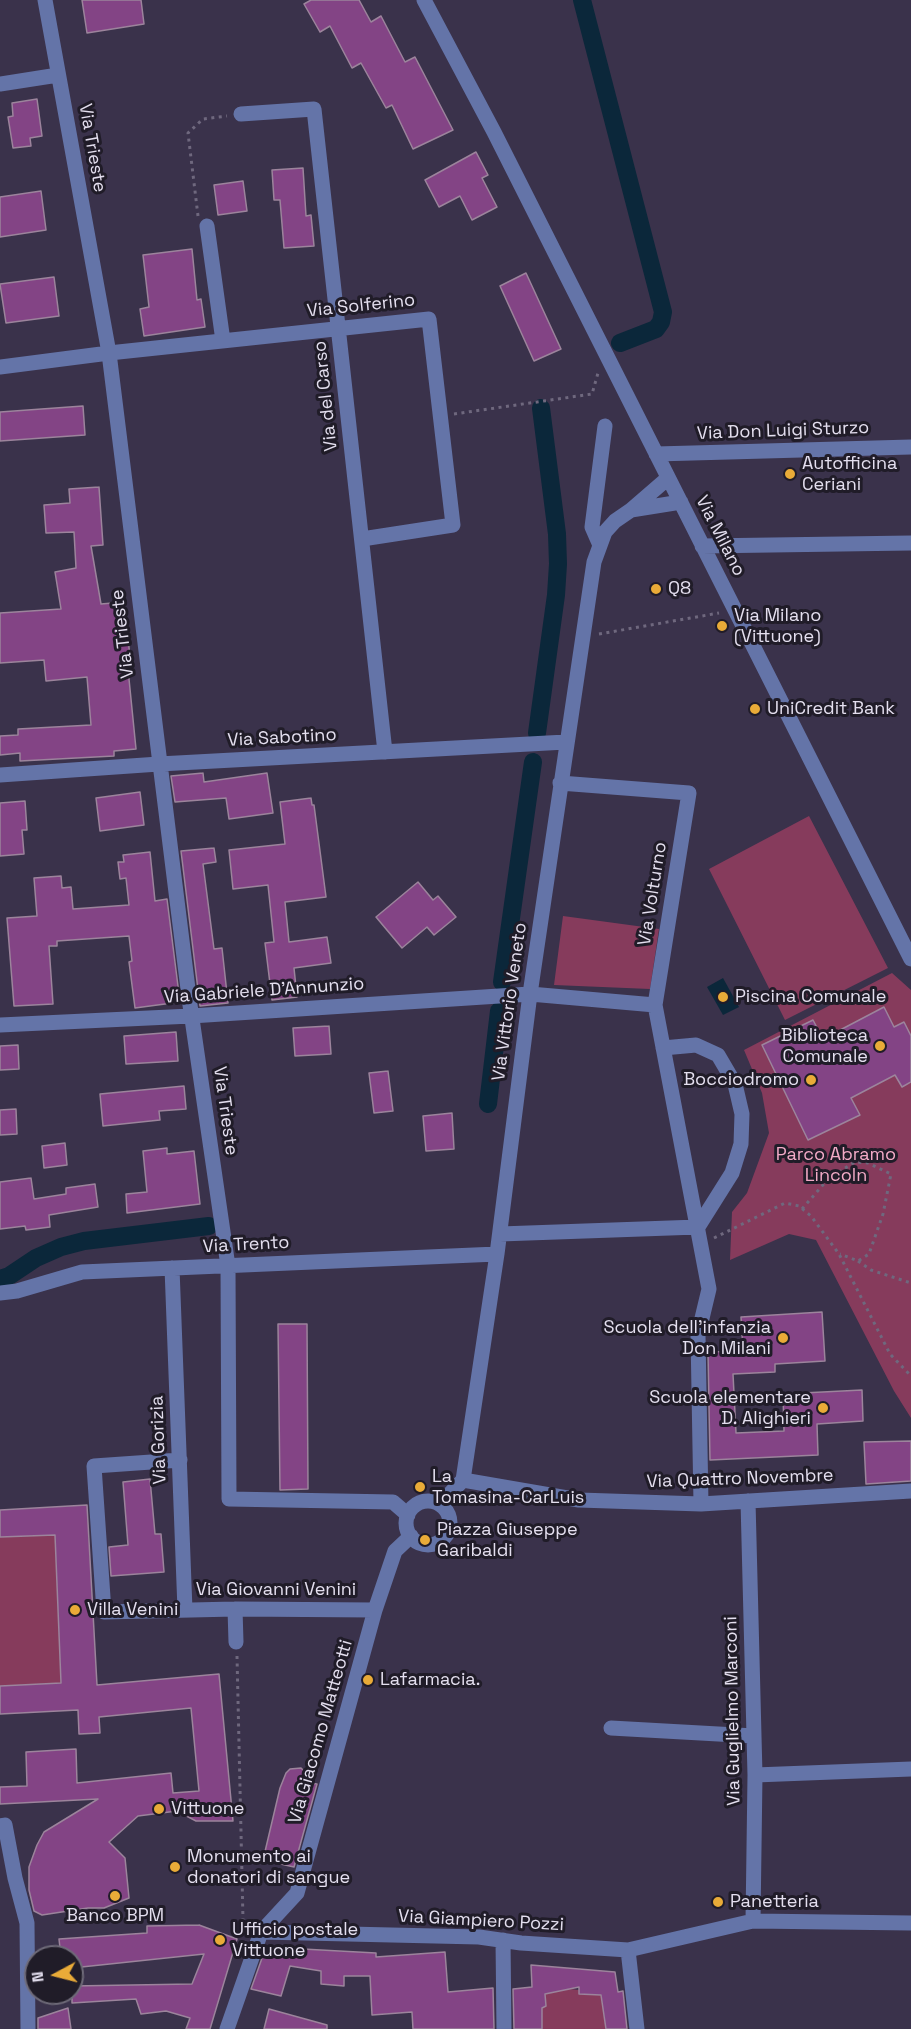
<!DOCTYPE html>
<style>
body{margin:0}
#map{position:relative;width:911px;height:2029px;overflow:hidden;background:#3a324b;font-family:"Space Grotesk",sans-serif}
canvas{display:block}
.north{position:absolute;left:24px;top:1945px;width:60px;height:60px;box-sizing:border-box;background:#201c28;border:2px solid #6e6a78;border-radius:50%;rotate:263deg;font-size:16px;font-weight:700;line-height:24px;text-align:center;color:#e4dfef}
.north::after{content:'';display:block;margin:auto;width:21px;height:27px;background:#e9ab38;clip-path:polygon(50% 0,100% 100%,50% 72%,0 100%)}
</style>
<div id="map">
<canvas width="911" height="2029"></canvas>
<div class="north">N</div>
</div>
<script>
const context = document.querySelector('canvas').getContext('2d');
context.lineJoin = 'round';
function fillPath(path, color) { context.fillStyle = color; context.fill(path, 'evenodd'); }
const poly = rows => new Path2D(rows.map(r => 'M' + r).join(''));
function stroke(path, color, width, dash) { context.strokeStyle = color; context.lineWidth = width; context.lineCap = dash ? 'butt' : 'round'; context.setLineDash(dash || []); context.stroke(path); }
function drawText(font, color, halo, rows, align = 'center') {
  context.font = font + ' "Space Grotesk",sans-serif'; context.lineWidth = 6; context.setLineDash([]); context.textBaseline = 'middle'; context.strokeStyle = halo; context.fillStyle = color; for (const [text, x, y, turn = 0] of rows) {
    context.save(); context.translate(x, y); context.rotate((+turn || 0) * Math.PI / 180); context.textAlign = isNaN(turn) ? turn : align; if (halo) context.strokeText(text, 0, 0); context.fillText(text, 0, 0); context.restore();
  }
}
fillPath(poly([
 [809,816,888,968,785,1020,709,869],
 [563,916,659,929,650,989,554,985],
 [892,973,911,990,911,1418,894,1391,816,1240,789,1234,730,1260,732,1212,747,1193,769,1133,762,1093,744,1050],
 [55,1535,61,1683,0,1686,0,1537],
 [553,1987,579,1990,580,1994,601,1995,606,2029,542,2029,542,2008,546,2006,545,1994,554,1992]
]), '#863b5c');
fillPath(poly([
 [723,978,739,1007,723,1015,707,987]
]), '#0b273a');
stroke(poly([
 [582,0,663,312,661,322,656,329,620,343],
 [537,733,556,595,558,564,557,534,541,408],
 [502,982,533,762],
 [488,1104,499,1011],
 [0,1279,9,1276,36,1258,61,1247,84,1241,209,1226]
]), '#0b273a', 18);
const building = poly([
 [82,0,141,0,144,24,87,33,82,0],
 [311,0,359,0,371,22,381,16,405,62,415,57,453,130,413,149,392,105,386,108,361,63,352,68,330,26,320,32,304,4,311,0],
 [37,99,42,136,30,138,31,146,13,148,8,117,13,116,12,103,37,99],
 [476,152,488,175,482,178,497,207,472,220,460,196,439,207,425,180,476,152],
 [303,168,306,216,311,215,314,246,284,248,280,200,274,200,272,170,303,168],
 [243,181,247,211,218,215,214,185,243,181],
 [41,191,46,230,0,237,0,197,41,191],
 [192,249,197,300,201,299,205,327,144,336,140,309,149,307,143,255,192,249],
 [526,273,561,349,534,361,500,286,526,273],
 [54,277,59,316,6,323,0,284,54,277],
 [83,406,85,435,0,441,0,412,83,406],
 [99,487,103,545,91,546,101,604,124,602,131,666,128,669,136,749,114,751,114,756,20,761,20,753,0,755,0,736,18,735,18,729,91,725,87,677,46,681,44,660,0,663,0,613,61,609,55,572,76,568,74,532,46,533,44,505,70,503,69,489,99,487],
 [203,773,204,782,267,773,273,813,229,819,226,798,175,802,171,776,203,773],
 [140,792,144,825,100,831,96,798,140,792],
 [311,798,312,805,314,805,326,897,285,902,289,942,327,937,331,963,294,968,297,997,272,1000,265,943,274,942,268,885,233,889,229,850,285,844,280,802,311,798],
 [25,801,27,830,22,830,24,854,0,856,0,803,25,801],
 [214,848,216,862,203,864,214,949,222,948,228,1003,200,1006,181,851,214,848],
 [150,852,155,901,167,899,180,1002,135,1008,129,962,132,961,129,936,57,941,57,946,49,946,53,1004,14,1006,7,918,37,916,34,878,61,876,62,888,71,887,73,909,129,905,126,878,120,879,118,862,124,862,123,855,150,852],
 [418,882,433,900,438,896,456,917,434,935,427,927,402,948,376,917,418,882],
 [884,1007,894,1027,904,1022,911,1036,911,1082,902,1087,895,1075,851,1098,860,1115,808,1140,762,1045,813,1020,823,1039,884,1007],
 [329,1026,331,1054,295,1056,293,1028,329,1026],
 [176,1032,178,1061,126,1064,124,1036,176,1032],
 [18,1045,19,1069,0,1070,0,1046,18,1045],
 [388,1071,393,1111,374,1113,369,1073,388,1071],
 [184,1086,186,1109,159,1111,160,1120,103,1126,100,1094,184,1086],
 [16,1109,17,1134,0,1135,0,1110,16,1109],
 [452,1113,454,1149,426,1151,423,1116,452,1113],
 [65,1143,67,1165,44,1168,42,1146,65,1143],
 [167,1148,167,1154,194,1151,200,1204,127,1213,126,1194,147,1192,143,1151,167,1148],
 [31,1178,34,1199,66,1194,66,1188,95,1184,98,1207,49,1215,50,1227,26,1230,25,1226,0,1229,0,1182,31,1178],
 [822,1312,825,1361,775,1364,775,1372,733,1374,736,1433,784,1431,783,1394,862,1390,863,1421,817,1424,818,1455,710,1460,708,1352,743,1351,741,1317,822,1312],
 [278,1324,307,1324,308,1489,280,1490,278,1324],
 [911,1441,911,1481,866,1484,864,1442,911,1441],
 [150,1479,155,1534,161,1534,164,1572,111,1576,109,1547,128,1545,123,1482,150,1479],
 [87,1505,97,1685,219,1674,233,1821,196,1821,177,1811,138,1816,109,1842,125,1858,129,1898,104,1908,88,1908,42,1915,34,1911,29,1890,29,1867,37,1845,44,1832,98,1799,0,1804,0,1787,27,1786,26,1752,76,1749,77,1783,171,1773,173,1793,199,1791,191,1708,99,1717,100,1733,79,1734,78,1710,0,1714,0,1686,61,1683,55,1535,0,1537,0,1510,87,1505],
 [301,1768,307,1774,310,1783,317,1784,294,1867,263,1860,280,1788,286,1773,290,1769,301,1768],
 [199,1925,237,1939,210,2029,186,2029,190,2018,166,2011,141,2014,136,1999,72,2003,72,1986,192,1984,204,1954,72,1968,72,1957,61,1957,59,1939,147,1933,147,1926,199,1925],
 [266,1947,376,1953,376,1957,445,1952,448,1992,493,1988,494,2029,413,2029,412,2012,372,2015,370,1976,344,1976,344,1986,321,1984,321,1971,290,1966,281,1996,251,1989,266,1947],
 [531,1965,615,1972,618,1992,623,1991,627,2029,606,2029,601,1995,579,1994,579,1987,545,1994,546,2006,542,2008,542,2029,514,2029,513,1989,532,1987,531,1965],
 [68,2008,71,2029,38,2029,38,2018,68,2008],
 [269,2009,327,2025,327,2029,264,2029,269,2009]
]);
fillPath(building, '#834485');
stroke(building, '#9c849c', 1.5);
stroke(poly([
 [198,216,188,133,203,119,227,116],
 [454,414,592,394,598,373],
 [599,634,719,613],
 [802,1209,829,1178,855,1162,868,1163,891,1174,883,1214,869,1254,858,1261,840,1254],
 [714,1238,785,1203,799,1206,811,1216,839,1254,890,1354,911,1376],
 [858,1261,871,1270,911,1283],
 [237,1656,243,1920,250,1925]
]), '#6f687e', 3, [3, 4.5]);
stroke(poly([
 [45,0,109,353,190,1005,228,1266,229,1499,393,1502,408,1515],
 [424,0,494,132,911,959],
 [0,84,58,75],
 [241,114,314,109,385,752],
 [207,226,223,341],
 [0,367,109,353,429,319,453,525,362,539],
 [656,454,911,447],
 [668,478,631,510,681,502],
 [599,543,592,527,605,426],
 [702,546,911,543],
 [0,775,159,764,566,742],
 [560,783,689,793,655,1005,709,1289,698,1335,701,1504],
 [0,1025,191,1016,530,994,655,1005],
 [663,1048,696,1045,718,1055,735,1084,742,1114,741,1144,732,1173,698,1227],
 [500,1234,698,1227],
 [172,1268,185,1610],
 [0,1293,17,1291,82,1272,497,1254],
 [180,1460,94,1466,104,1612,235,1609,375,1610],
 [463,1480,579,1500,701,1504,911,1491],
 [748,1501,755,1775,753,1921],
 '406 1523a22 22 0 1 1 44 0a22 22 0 1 1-44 0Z',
 [440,1504,463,1480,497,1254,530,994,594,562,605,532,615,521,631,510],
 [235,1609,236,1642],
 [611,1728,754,1736],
 [755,1775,911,1769],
 [0,1826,5,1825,15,1878,27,1923,28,2029],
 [261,1932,479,1937,521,1943,628,1950,753,1921,911,1923],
 [503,1940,504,2029],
 [628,1950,637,2029],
 [227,2029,261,1932,297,1893,375,1610,395,1551,411,1536]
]), '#6474a8', 15);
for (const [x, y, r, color] of [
 [790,474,6,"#e9ab38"],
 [656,589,6,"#e9ab38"],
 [722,626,6,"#e9ab38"],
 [755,709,6,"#e9ab38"],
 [723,997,6,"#e9ab38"],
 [880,1046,6,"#e9ab38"],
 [811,1080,6,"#e9ab38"],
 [783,1338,6,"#e9ab38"],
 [823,1408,6,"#e9ab38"],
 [420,1487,6,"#e9ab38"],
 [425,1540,6,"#e9ab38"],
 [75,1610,6,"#e9ab38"],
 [368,1680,6,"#e9ab38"],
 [159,1809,6,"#e9ab38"],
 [175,1867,6,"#e9ab38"],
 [115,1896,6,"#e9ab38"],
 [718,1902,6,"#e9ab38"],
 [220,1940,6,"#e9ab38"]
]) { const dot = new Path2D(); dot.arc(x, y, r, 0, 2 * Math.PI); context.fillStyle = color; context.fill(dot); stroke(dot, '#201c28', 2); }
drawText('18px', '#e4dfef', '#201c28', [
 ["Via Trieste",92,148,80],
 ["Via Solferino",361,306,-6],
 ["Via del Carso",326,396,-96],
 ["Via Don Luigi Sturzo",783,431,-2],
 ["Via Milano",720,536,63],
 ["Via Trieste",123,634,-97],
 ["Via Sabotino",282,738,-3],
 ["Via Volturno",653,894,-81],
 ["Via Gabriele D'Annunzio",264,991,-4],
 ["Via Vittorio Veneto",510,1002,-82],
 ["Via Trieste",225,1111,82],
 ["Via Trento",246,1245,-3],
 ["Via Gorizia",159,1440,-92],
 ["Via Quattro Novembre",740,1479,-2],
 ["Via Giovanni Venini",276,1590],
 ["Via Guglielmo Marconi",733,1711,-91],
 ["Via Giacomo Matteotti",321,1732,-74],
 ["Via Giampiero Pozzi",481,1921,3]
]);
drawText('18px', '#e4dfef', '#201c28', [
 ["Autofficina",802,464],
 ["Ceriani",802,485],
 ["Q8",668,589],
 ["Via Milano",734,616],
 ["(Vittuone)",734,637],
 ["UniCredit Bank",767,709],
 ["Piscina Comunale",735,997],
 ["Biblioteca",868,1036,"right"],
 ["Comunale",868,1057,"right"],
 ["Bocciodromo",799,1080,"right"],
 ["Scuola dell'infanzia",771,1328,"right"],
 ["Don Milani",771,1349,"right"],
 ["Scuola elementare",811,1398,"right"],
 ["D. Alighieri",811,1419,"right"],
 ["La",432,1477],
 ["Tomasina-CarLuis",432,1498],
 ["Piazza Giuseppe",437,1530],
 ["Garibaldi",437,1551],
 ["Villa Venini",87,1610],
 ["Lafarmacia.",380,1680],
 ["Vittuone",171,1809],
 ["Monumento ai",187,1857],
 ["donatori di sangue",187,1878],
 ["Panetteria",730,1902],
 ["Banco BPM",115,1916,"center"],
 ["Ufficio postale",232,1930],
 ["Vittuone",232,1951]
], 'left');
drawText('18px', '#f3aac7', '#201c28', [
 ["Parco Abramo",836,1155],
 ["Lincoln",836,1176]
]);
</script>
